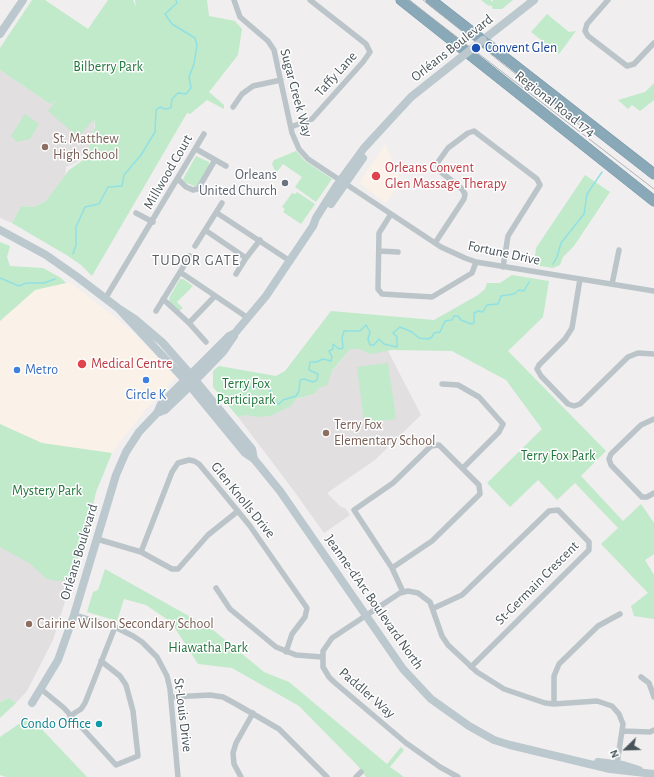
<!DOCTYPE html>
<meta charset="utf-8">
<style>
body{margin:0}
#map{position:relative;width:654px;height:777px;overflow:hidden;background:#f0eeee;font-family:"Alegreya Sans",sans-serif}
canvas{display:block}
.north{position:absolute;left:606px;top:729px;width:40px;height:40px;-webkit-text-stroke:3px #fff;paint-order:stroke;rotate:247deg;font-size:11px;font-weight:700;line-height:16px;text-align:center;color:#485459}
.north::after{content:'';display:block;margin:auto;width:14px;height:18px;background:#485459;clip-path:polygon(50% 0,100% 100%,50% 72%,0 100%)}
</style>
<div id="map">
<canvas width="654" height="777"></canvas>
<div class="north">N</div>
</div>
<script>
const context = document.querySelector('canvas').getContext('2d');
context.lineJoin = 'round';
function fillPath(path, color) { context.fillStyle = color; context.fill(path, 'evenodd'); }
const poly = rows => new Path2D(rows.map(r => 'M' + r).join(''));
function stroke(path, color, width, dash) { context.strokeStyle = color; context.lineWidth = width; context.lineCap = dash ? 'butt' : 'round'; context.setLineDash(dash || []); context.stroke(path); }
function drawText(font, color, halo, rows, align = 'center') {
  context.font = font + ' "Alegreya Sans",sans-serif'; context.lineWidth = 3; context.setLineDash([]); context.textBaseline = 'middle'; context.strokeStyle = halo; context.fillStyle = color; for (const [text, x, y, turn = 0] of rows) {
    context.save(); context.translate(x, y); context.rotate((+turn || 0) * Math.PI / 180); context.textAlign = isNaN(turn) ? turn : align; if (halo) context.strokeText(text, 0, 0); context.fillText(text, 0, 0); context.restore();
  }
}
fillPath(poly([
 [385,144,401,180,386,203,359,183],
 [70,282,133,332,176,377,144,411,112,453,42,444,0,424,0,321,35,290]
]), '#faf2e8');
fillPath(poly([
 [0,70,50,104,58,99,93,114,94,120,94,130,90,139,89,156,66,167,65,176,46,201,34,207,21,206,12,223,0,218],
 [350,349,387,349,421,415,375,460,327,493,341,507,345,508,350,515,324,533,294,491,238,417,314,394],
 [0,540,72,579,53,640,27,691,16,703,9,698,0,702]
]), '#e1dfe0');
fillPath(poly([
 [32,0,45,0,88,29,108,0,133,0,136,7,135,0,207,0,209,16,235,21,242,29,238,55,209,92,224,105,224,109,207,100,190,114,187,113,92,276,81,265,68,256,12,223,21,206,34,207,46,201,69,170,89,156,90,139,95,127,94,119,78,137,48,111,57,100,50,104,0,70,0,48],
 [481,0,490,0,493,2,493,0,513,0,502,9,493,9,491,5,489,6],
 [547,14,569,32,576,31,559,54,531,32],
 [654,83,654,100,640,111,632,105,628,109,618,100,645,92],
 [25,114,39,124,30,139,17,142,11,136],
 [296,151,305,161,332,179,316,202,295,187,302,177,283,164,276,173,272,164,274,160],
 [196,156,209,162,209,166,196,187,185,182,183,179],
 [585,175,610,192,574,246,563,257,560,265,553,268,534,265,536,248],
 [297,192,315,204,301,224,283,212,285,209,282,207,292,193,295,194],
 [0,242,10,246,7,257,10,266,43,268,61,278,66,283,35,290,0,321],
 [512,275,549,281,543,317,508,351,606,451,581,476,623,521,641,504,654,523,654,554,645,560,654,575,654,619,634,616,631,606,648,593,601,544,618,528,575,483,557,500,538,480,510,507,487,483,542,429,506,380,452,351,391,350,371,354,359,349,350,349,332,371,327,385,319,388,314,394,296,399,291,406,270,416,258,417,246,415,238,417,213,387,213,371,219,366,276,376,285,371,331,311,434,320,478,295,485,289,487,283,500,283],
 [180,279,183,279,193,286,177,302,183,308,179,311,170,303,169,298],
 [388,363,396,419,364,423,357,367],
 [0,424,42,443,112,453,96,492,92,510,90,510,72,579,58,581,47,579,29,563,0,547],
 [105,569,212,629,264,672,289,682,387,764,401,747,404,750,390,767,404,777,366,777,358,766,299,706,232,668,198,664,171,622,146,605,124,599,117,621,87,612,93,592,98,590],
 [9,698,16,703,0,718,0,702],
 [26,719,35,722,87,777,6,777,0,775,0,737]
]), '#c0eac9');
stroke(poly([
 [73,254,76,245,76,227,85,207,99,204,108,187,122,186,124,175,141,155,155,132,156,110,160,107,165,109,171,108,172,99,178,93,186,94,191,88,189,77,194,64,197,45,195,38,172,24,165,14,177,3,176,0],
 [553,264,557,257,561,243,584,214,587,194,602,172],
 [0,278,19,286,26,283,44,283,55,279],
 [226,377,233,383,245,388,268,386,270,388,270,400,279,404,283,400,296,396,299,391,300,380,304,379,313,382,317,380,318,374,309,370,310,362,316,362,323,359,331,361,332,357,329,351,333,349,333,344,339,349,343,348,342,338,344,331,360,331,366,325,370,332,368,339,370,345,374,345,379,339,384,344,397,347,397,337,393,333,400,327,412,332,419,338,428,339,432,337,434,333,440,332,445,321,452,320,454,316,458,316,461,320,471,324,474,323,474,313,478,311,483,312,487,305,498,304,501,296,514,294,519,290,524,291,529,282]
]), '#91e0e3', 1.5);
const highway = poly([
 [401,0,654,201],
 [431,0,654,174]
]);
stroke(highway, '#7594a4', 11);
stroke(poly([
 [234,0,240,17,268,41,274,50,292,133,299,149,308,159,441,247,465,258,476,262,654,291],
 [608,0,587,24,585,31,588,36,627,66,634,64,654,43],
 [233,107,242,94,253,86,281,80],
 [291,127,312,119,363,62,370,52,366,44,310,0],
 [196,149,226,166],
 [178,179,186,187,193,190,198,189,215,160],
 [136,213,153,222],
 [217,213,290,261],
 [391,214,379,233,378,289,382,294,432,297,472,273,476,262],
 [205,230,246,258,236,274],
 [435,243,464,199,465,194,462,189,441,172,438,166,438,162,448,148,468,133,474,131,537,179,540,185,508,236,503,267],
 [195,246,222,203],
 [379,251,398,252],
 [246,258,260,240],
 [180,272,248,318],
 [580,279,572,328,565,339,539,365,537,369,541,376,568,404,574,406,580,404,628,357,638,353,654,354],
 [612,284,619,250],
 [105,299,204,134],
 [163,299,189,323,215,296],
 [156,311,190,256],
 [189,323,206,342],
 [442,384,458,385,479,397,503,424,499,432,463,468],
 [654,419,641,425,611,454,609,459,611,465,642,497,647,497,654,493],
 [97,539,141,552,172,569,178,569,208,535,238,511],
 [141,552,172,472,178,463,189,460,194,461,199,464,219,488,250,526,307,608,305,617,292,634,286,652],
 [392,568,432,541,480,494,479,485,439,445,431,446,393,483,354,510,392,568,403,592],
 [216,588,230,609,276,647,296,655,322,657],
 [434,608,462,595,549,511,558,510,589,542,589,550,471,667],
 [74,615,115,627,133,636,142,642,157,657,167,676,170,689,178,777],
 [641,677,649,683,654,697],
 [41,689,64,708,116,765,138,756,133,711,126,685,120,676,101,661],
 [172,697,210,695,223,697,236,704,279,729,327,777],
 [554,704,554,676,559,664,598,626,620,614],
 [70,716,81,709,85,703,115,627],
 [623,731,650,732,654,730],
 [241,777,234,764,233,753,236,743,253,713],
 [356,777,361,772],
 [458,777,440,767,406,743,334,682,329,677,323,667,323,651,332,638,400,593,408,591,418,593,430,602,442,636,448,645,477,672,504,689,545,703,554,704,597,701,612,706,619,714,623,724,617,764]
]), '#bbc5c9', 5.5);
stroke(poly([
 [0,34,23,0],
 [483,40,534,0],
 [331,204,363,158],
 [0,230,46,255,76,276,118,308,135,319,162,342,191,375,252,449,254,459],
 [118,308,185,380,245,453,254,459,280,491,403,669,431,699,469,726,494,740,510,745,610,769,654,774],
 [157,413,165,410,190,386,223,352,234,336],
 [32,703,58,660,74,615,116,475,126,452,139,432,157,413,161,404,229,336,235,333,266,296,313,226,316,218,337,185,364,148,411,97,459,59],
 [598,762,623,765,639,770]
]), '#bbc8ce', 8);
stroke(highway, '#8aa9b8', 10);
stroke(poly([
 [409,0,654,189],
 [423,0,587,131]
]), '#b1b4b8', 1);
stroke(poly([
 [459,59,483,40]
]), '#bbc8ce', 8);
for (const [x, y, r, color] of [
 [476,48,5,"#1a4fb4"],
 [45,147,4,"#8d6e63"],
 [376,176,5,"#e0444e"],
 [285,183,4,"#6b7280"],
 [82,364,5,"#e0444e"],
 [17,370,4,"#3f7fe0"],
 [146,380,4,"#3f7fe0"],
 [326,433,4,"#8d6e63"],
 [29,624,4,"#8d6e63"],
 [99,724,4,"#0f9aa8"]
]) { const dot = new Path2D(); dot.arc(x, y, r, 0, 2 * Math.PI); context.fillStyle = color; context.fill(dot); stroke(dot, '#fff', 1.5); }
drawText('14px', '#485459', '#fff', [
 ["Orléans Boulevard",452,48,-38],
 ["Taffy Lane",336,74,-48],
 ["Sugar Creek Way",296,93,75],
 ["Regional Road 174",555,104,38],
 ["Millwood Court",168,172,-60],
 ["Fortune Drive",504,253,12],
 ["Glen Knolls Drive",243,500,51],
 ["Orléans Boulevard",79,552,-73],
 ["St-Germain Crescent",537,583,-45],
 ["Jeanne-d'Arc Boulevard North",374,602,55],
 ["Paddler Way",367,693,41],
 ["St-Louis Drive",183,715,83]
]);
drawText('14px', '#164399', '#fff', [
 ["Convent Glen",485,48]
], 'left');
drawText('14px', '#20743b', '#fff', [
 ["Bilberry Park",108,67],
 ["Terry Fox",246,384],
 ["Participark",246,400],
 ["Terry Fox Park",558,456],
 ["Mystery Park",47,491],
 ["Hiawatha Park",208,648]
]);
drawText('14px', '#785e54', '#fff', [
 ["St. Matthew",53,139],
 ["High School",53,155],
 ["Terry Fox",334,425],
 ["Elementary School",334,441],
 ["Cairine Wilson Secondary School",37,624]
], 'left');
drawText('14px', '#be3a42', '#fff', [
 ["Orleans Convent",385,168],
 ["Glen Massage Therapy",385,184],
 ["Medical Centre",91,364]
], 'left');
drawText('14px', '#5b616d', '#fff', [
 ["Orleans",277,175],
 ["United Church",277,191]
], 'right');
drawText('14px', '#366cbe', '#fff', [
 ["Metro",25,370],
 ["Circle K",146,395,"center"]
], 'left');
drawText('14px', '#0d838f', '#fff', [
 ["Condo Office",91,724]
], 'right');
context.letterSpacing = '1px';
drawText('15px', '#5b5f62', '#fff', [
 ["TUDOR GATE",196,260]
]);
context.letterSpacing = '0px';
</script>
